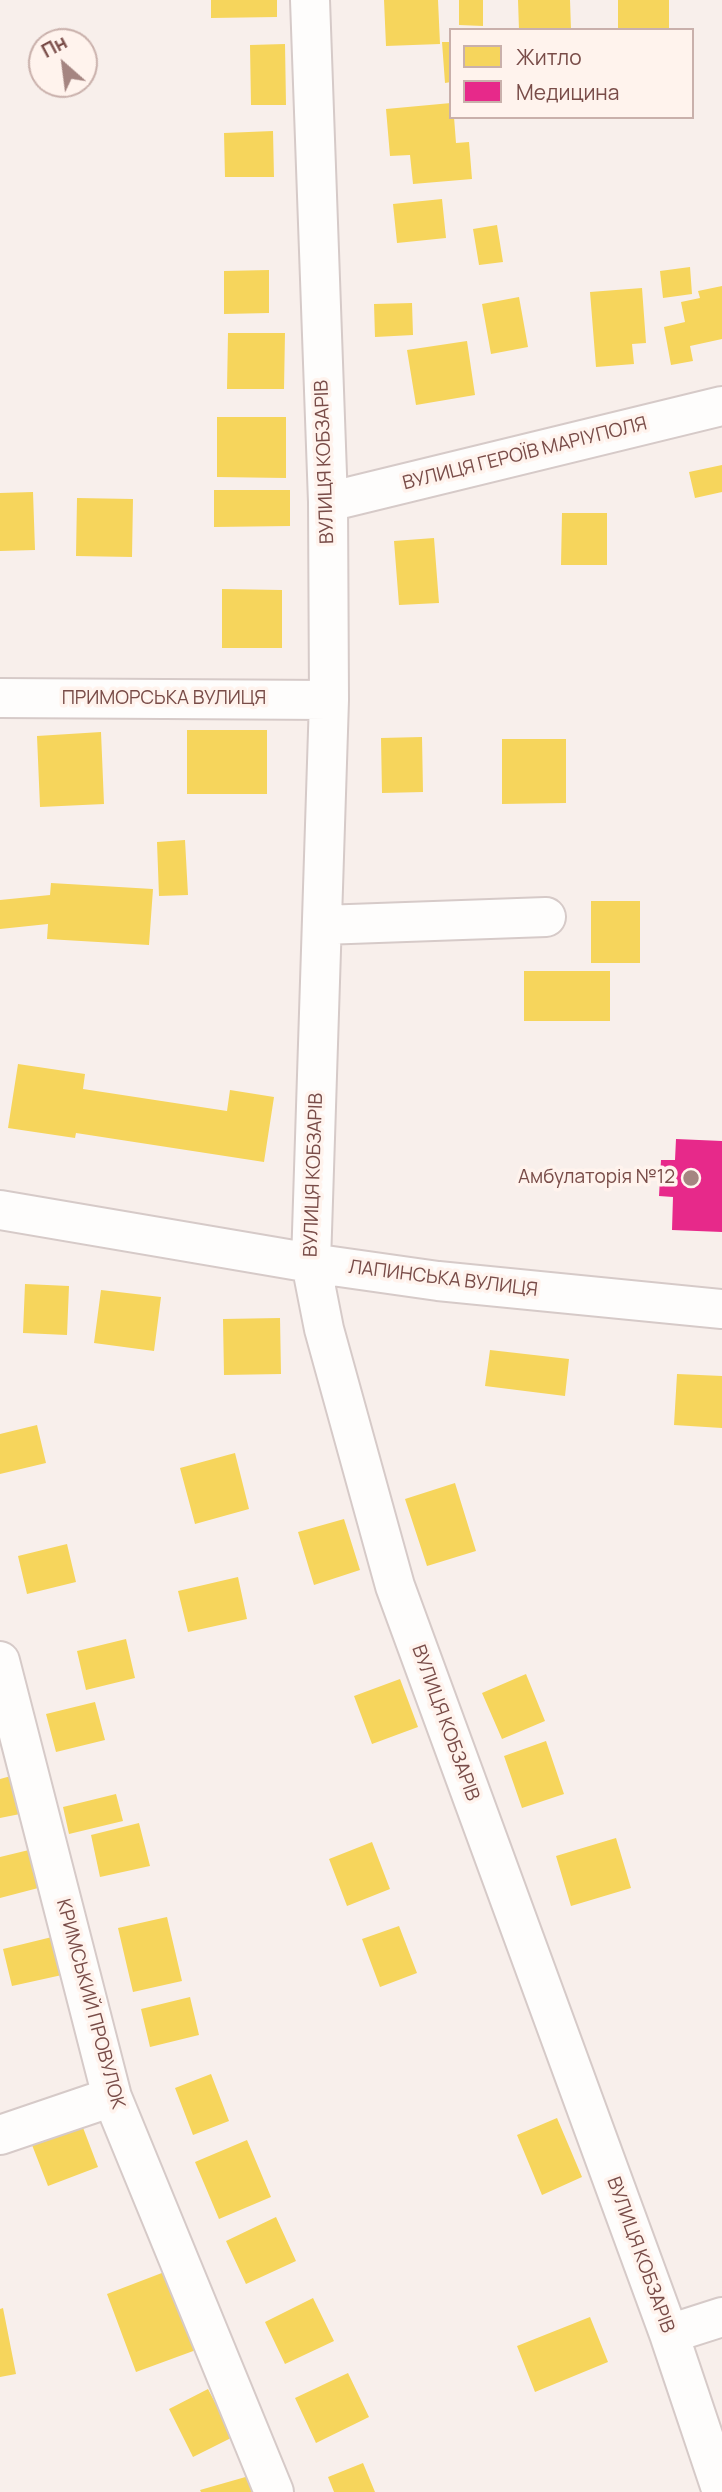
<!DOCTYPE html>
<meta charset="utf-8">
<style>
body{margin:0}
#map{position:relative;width:722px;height:2492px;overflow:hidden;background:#f8efeb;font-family:Manrope,sans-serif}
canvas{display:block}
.legend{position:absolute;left:449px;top:28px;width:245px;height:91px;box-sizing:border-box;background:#fff3ed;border:2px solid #c9b0ab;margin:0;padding:9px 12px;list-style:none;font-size:21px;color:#794c48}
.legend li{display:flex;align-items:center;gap:14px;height:35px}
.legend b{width:35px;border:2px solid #c9b0ab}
.north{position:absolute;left:28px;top:28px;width:70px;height:70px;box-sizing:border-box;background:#fff3ed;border:2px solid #c9b0ab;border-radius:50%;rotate:332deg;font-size:19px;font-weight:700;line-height:28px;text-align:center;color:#794c48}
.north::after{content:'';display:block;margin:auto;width:24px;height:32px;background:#a58581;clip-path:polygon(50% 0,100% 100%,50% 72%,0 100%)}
</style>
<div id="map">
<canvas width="722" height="2492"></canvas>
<ul class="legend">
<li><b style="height:19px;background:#f6d55c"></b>Житло</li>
<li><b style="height:19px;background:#e7298a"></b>Медицина</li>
</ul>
<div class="north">Пн</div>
</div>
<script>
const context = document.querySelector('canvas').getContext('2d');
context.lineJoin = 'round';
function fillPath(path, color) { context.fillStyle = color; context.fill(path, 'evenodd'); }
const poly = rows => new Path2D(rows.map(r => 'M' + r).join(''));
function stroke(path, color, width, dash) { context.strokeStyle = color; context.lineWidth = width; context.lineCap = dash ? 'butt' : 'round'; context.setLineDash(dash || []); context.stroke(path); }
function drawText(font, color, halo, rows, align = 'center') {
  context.font = font + ' Manrope,sans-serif'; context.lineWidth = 7; context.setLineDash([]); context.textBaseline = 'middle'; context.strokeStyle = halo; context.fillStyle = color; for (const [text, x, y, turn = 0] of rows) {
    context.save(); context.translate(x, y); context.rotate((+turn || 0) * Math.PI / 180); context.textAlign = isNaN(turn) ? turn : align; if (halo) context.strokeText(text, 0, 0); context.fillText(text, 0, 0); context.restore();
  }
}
fillPath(poly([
 [211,0,277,0,277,17,211,18],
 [384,0,438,0,440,44,386,46],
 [459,0,483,0,483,26,459,25],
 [518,0,570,0,571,30,519,30],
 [618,0,669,0,669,30,618,30],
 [442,42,451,42,451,82,445,83],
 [285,44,286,105,251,105,250,45],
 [451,103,451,117,454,117,456,143,469,142,472,179,413,184,410,155,390,156,386,109],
 [273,131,274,177,225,177,224,133],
 [442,199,446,238,397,243,393,204],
 [497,225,503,262,479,265,473,229],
 [690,267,692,294,663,298,660,271],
 [269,270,269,313,224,314,224,271],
 [722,286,722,339,690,346,693,361,671,365,664,327,685,322,681,302,700,298,698,291],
 [642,288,646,343,632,344,634,364,596,367,590,292],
 [519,297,528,347,491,354,482,304],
 [412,303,413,335,375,337,374,304],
 [228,333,285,333,284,389,227,389],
 [467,341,475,395,416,405,407,350],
 [217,417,286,417,286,478,217,477],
 [722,465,722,492,695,498,689,472],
 [214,490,290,490,290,526,214,527],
 [33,492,35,550,0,551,0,493],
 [77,498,133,499,132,557,76,556],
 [562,513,607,513,607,565,561,565],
 [434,538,439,603,399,605,394,541],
 [222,589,282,590,282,648,222,648],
 [187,730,267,730,267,794,187,794],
 [101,732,104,804,40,807,37,736],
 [422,737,423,792,382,793,381,738],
 [502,739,566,739,566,803,502,804],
 [185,840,188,895,159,896,157,842],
 [51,883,153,889,149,945,47,939,48,924,0,929,0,900,50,895],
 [591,901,640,901,640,963,591,963],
 [524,971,610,971,610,1021,524,1021],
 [18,1064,85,1074,83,1089,227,1111,230,1090,274,1097,264,1162,76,1133,75,1138,8,1128],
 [25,1284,69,1286,67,1335,23,1333],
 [101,1290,161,1297,154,1351,94,1343],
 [280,1318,281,1374,224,1375,223,1319],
 [490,1350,569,1359,565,1396,485,1386],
 [677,1374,722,1376,722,1428,674,1425],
 [37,1425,46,1463,0,1474,0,1434],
 [235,1453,249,1509,195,1524,180,1468],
 [455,1483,476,1551,427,1566,405,1499],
 [344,1519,360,1570,314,1585,298,1532],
 [67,1544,76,1582,27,1594,18,1556],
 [238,1577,247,1619,188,1632,178,1591],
 [126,1639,135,1678,86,1690,77,1651],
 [526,1674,545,1721,502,1739,482,1693],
 [400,1679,418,1727,372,1744,354,1696],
 [95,1702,105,1740,56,1752,46,1714],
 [546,1741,564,1794,522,1808,504,1756],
 [11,1776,20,1814,0,1818,0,1779],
 [116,1794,123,1821,69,1834,63,1807],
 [139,1823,150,1866,100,1877,91,1835],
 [616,1838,631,1888,571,1906,556,1856],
 [372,1842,390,1889,347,1906,329,1859],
 [33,1849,42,1887,0,1898,0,1857],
 [167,1917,182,1981,133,1992,118,1928],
 [399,1926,417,1973,380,1987,362,1939],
 [52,1937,62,1975,12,1986,3,1949],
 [190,1997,199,2035,150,2047,141,2009],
 [211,2074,229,2121,193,2135,175,2088],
 [557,2118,582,2177,542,2195,517,2135],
 [82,2125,98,2167,48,2186,32,2145],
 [247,2140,271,2197,219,2219,195,2162],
 [276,2217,296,2261,246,2284,226,2241],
 [167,2271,196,2350,136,2372,107,2294],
 [313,2298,334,2341,285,2364,265,2322],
 [3,2308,16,2374,0,2377,0,2309],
 [590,2317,608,2362,535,2392,517,2346],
 [348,2373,369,2417,316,2443,295,2398],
 [208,2389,233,2437,193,2457,169,2409],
 [363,2463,375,2492,334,2492,328,2477],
 [249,2476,254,2492,201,2492,200,2490]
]), '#f6d55c');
fillPath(poly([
 [676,1139,722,1141,722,1232,672,1230,673,1197,659,1196,661,1160,675,1160]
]), '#e7298a');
const minor = poly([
 [310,0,328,502,329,700,311,1263,324,1329,395,1586,669,2334,722,2492],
 [328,502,722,406],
 [0,698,329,700],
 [322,925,546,917],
 [0,1210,311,1263,438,1281,722,1309],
 [0,1661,112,2097,274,2492],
 [0,2135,112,2097],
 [669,2334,722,2317]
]);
stroke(minor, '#d6cac8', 42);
stroke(minor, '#fefdfc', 38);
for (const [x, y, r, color] of [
 [691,1178,9,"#a58581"]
]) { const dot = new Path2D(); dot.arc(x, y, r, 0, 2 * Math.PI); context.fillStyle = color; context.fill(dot); stroke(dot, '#fff3ed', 2.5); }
drawText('19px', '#794c48', '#fff3ed', [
 ["ВУЛИЦЯ ГЕРОЇВ МАРІУПОЛЯ",525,454,-14],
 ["ВУЛИЦЯ КОБЗАРІВ",325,462,-92],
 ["ПРИМОРСЬКА ВУЛИЦЯ",164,699],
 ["ВУЛИЦЯ КОБЗАРІВ",314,1175,-88],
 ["ЛАПИНСЬКА ВУЛИЦЯ",443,1279,7],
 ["ВУЛИЦЯ КОБЗАРІВ",445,1723,70],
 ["КРИМСЬКИЙ ПРОВУЛОК",90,2004,75],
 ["ВУЛИЦЯ КОБЗАРІВ",640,2255,70]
]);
drawText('19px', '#794c48', '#fff3ed', [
 ["Амбулаторія №12",675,1178]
], 'right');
</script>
